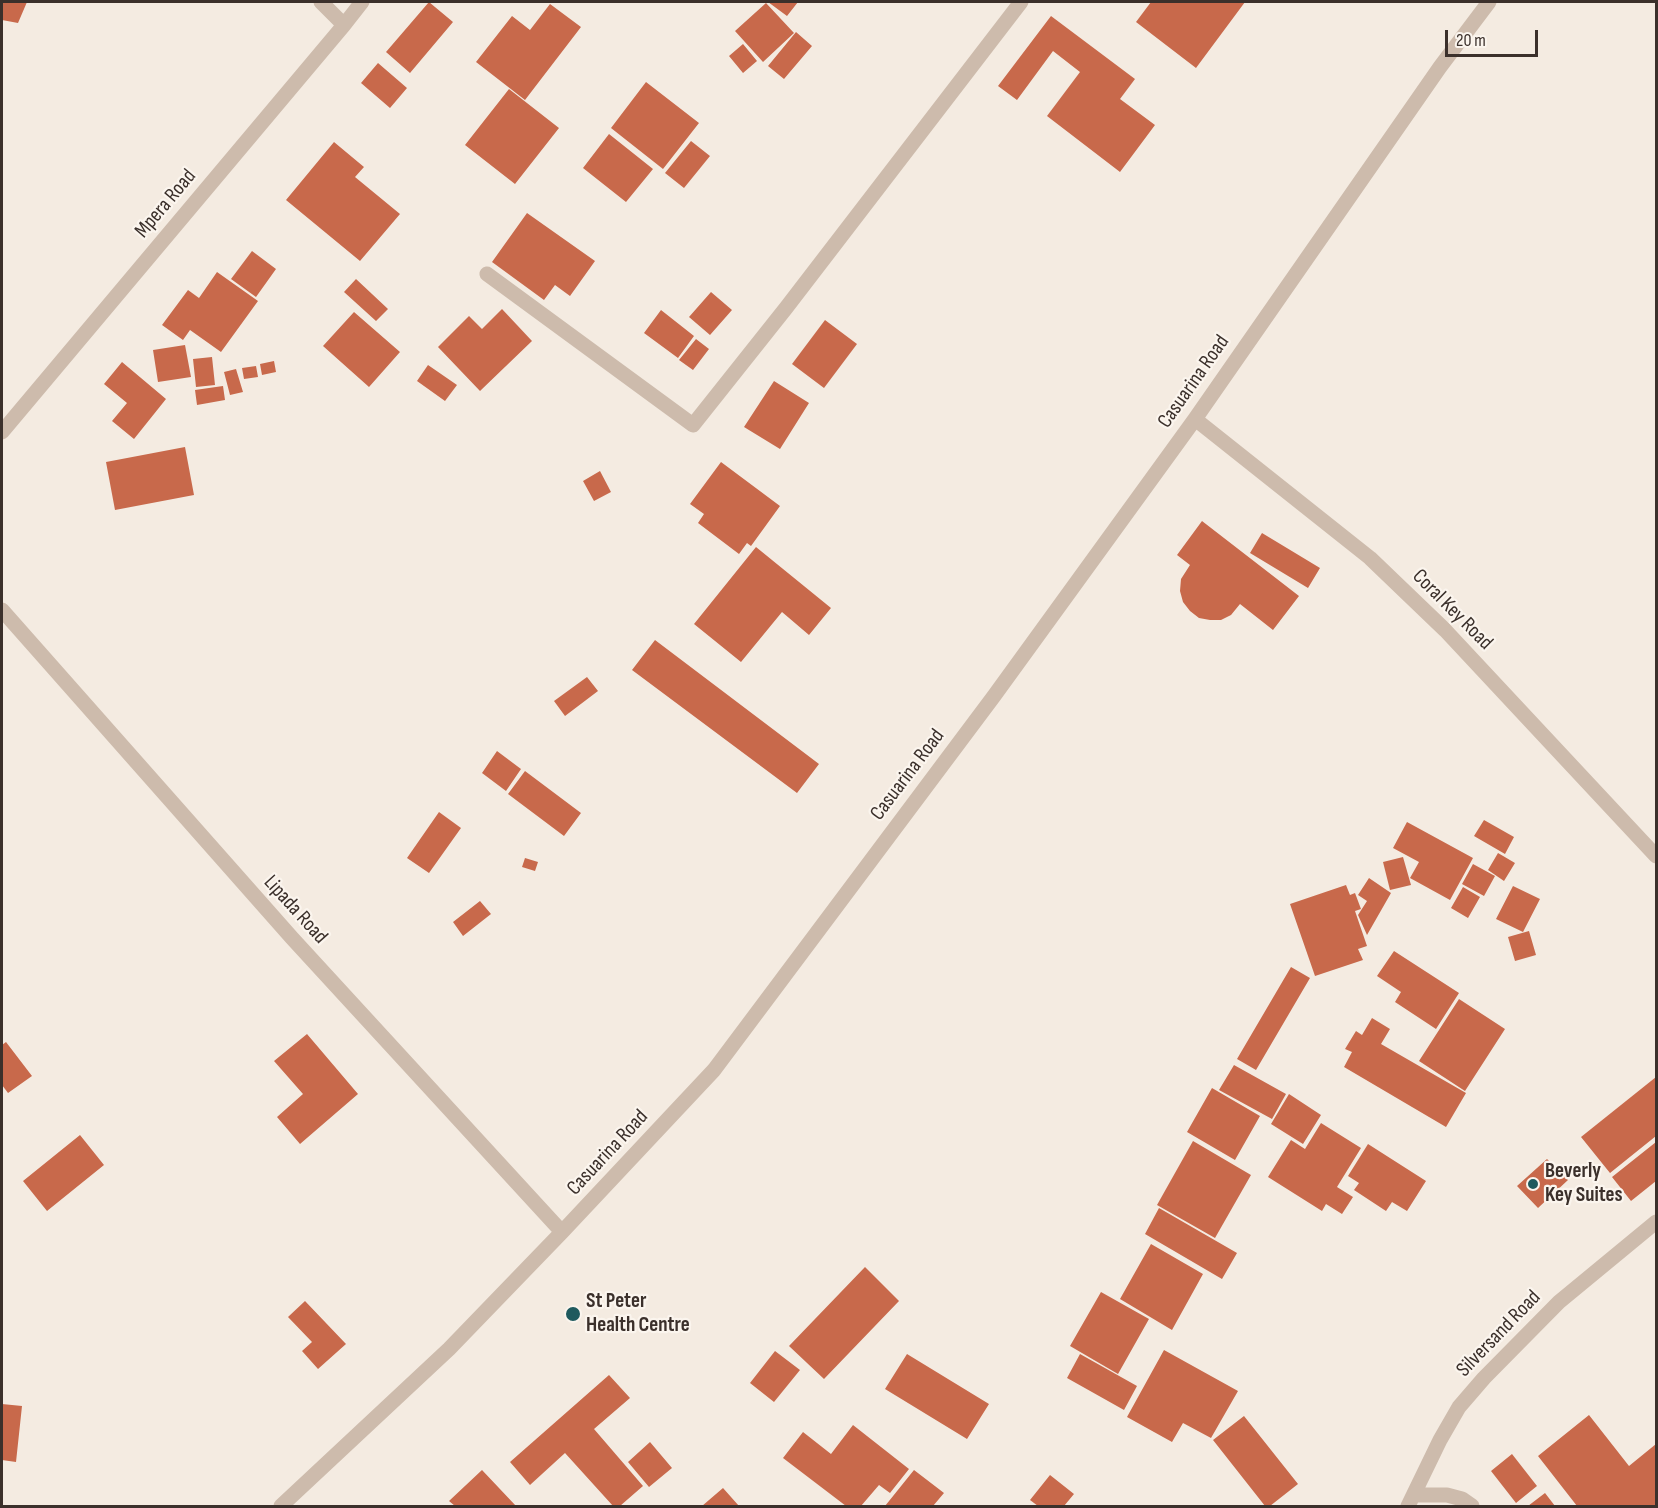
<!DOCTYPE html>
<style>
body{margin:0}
#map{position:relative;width:1658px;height:1508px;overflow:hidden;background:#f4ebe1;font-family:"Sofia Sans Condensed",sans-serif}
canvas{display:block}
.frame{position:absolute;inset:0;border:3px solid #3b302b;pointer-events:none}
.scale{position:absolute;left:1445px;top:30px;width:93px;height:27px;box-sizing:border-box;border:3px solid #3b302b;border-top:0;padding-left:8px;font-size:18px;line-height:21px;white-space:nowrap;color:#3b302b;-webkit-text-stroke:4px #fbf5ee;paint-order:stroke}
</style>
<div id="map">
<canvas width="1658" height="1508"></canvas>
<div class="frame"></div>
<div class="scale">20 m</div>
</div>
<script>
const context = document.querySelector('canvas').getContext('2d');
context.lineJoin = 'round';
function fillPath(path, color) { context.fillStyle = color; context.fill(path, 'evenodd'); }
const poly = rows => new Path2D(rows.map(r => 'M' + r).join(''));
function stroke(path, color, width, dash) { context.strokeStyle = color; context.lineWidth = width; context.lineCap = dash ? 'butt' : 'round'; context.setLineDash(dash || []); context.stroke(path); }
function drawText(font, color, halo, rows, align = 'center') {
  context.font = font + ' "Sofia Sans Condensed",sans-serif'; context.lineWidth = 4.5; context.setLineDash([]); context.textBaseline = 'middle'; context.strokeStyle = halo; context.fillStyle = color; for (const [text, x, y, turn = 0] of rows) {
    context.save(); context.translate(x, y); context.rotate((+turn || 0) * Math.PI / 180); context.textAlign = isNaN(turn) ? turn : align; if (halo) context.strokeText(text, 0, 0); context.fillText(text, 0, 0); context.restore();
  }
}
fillPath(poly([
 [2,2,27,2,18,23,2,20],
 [429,2,453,22,410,73,386,52],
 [768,2,798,2,787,16],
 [1151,2,1245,2,1196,68,1136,22],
 [766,3,794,33,763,62,735,31],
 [550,4,581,27,525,100,476,62,512,16,530,30],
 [1051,16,1135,79,1120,99,1155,125,1120,172,1047,116,1080,72,1053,51,1017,100,998,86],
 [796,32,812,46,784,79,768,66],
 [743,44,757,61,743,73,729,56],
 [378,63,407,88,390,108,361,83],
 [646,82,699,123,663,169,611,128],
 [509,89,559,128,515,184,465,145],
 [609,134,653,169,626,202,583,168],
 [691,141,710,156,684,188,665,173],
 [334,142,364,167,355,177,400,214,360,261,286,200],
 [527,213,595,261,570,296,555,285,544,300,492,262],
 [252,251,276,269,256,297,231,279],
 [217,272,258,301,221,352,190,330,183,340,162,325,188,290,199,298],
 [356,279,388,309,376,321,344,292],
 [711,292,732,310,710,335,689,317],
 [502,309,532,341,480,391,438,347,469,316,482,329],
 [661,310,694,336,678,358,644,333],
 [354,312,400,352,369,387,323,346],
 [825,320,857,344,824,388,792,364],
 [696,339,709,349,693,370,679,360],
 [185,345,191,377,158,382,153,350],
 [212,357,215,385,196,387,193,359],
 [274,361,276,372,262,375,260,364],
 [122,362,166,399,134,439,112,421,127,403,104,384],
 [428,365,457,385,445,401,417,381],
 [256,366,258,377,244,379,242,368],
 [236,369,243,392,230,395,224,372],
 [774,381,809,403,780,449,744,427],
 [223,386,225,400,197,405,195,390],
 [185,447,194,495,115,510,106,462],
 [721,462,780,506,751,546,747,543,739,554,698,523,704,514,690,504],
 [600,471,611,492,594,501,583,481],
 [1202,521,1299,596,1273,630,1240,604,1231,615,1221,620,1210,620,1199,618,1190,611,1183,602,1180,591,1181,579,1190,565,1177,555],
 [1262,533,1320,568,1308,588,1250,553],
 [756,547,831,608,809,635,782,612,741,662,694,624],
 [655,640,819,764,797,793,632,670],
 [587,677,598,691,565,716,554,701],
 [497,751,521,769,506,791,482,773],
 [525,771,581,813,564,836,508,794],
 [439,812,461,828,429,873,407,858],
 [1484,820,1514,837,1505,854,1474,836],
 [1407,822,1473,858,1450,900,1410,878,1419,862,1393,848],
 [1498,853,1515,863,1504,881,1488,870],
 [1403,857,1411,885,1390,890,1383,862],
 [525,858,538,862,535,871,522,867],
 [1473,864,1495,876,1484,896,1462,884],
 [1369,878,1391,893,1367,935,1358,915,1367,901,1358,895],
 [1346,885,1350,895,1355,893,1361,909,1355,911,1367,946,1358,949,1363,960,1315,976,1290,904],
 [1513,886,1540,899,1523,932,1496,919],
 [1463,887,1480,897,1468,918,1451,908],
 [480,901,491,914,463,936,453,922],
 [1529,931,1536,955,1515,961,1508,937],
 [1394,951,1459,993,1436,1029,1395,1002,1401,992,1377,976],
 [1291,967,1310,978,1256,1070,1237,1059],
 [1459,999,1505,1029,1465,1091,1419,1061],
 [1372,1018,1390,1029,1381,1044,1466,1093,1446,1127,1344,1067,1352,1052,1345,1049,1356,1031,1362,1035],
 [307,1034,358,1094,300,1144,277,1117,303,1094,274,1061],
 [6,1042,32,1076,8,1093,2,1085,2,1045],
 [1234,1065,1286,1094,1272,1119,1219,1090],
 [1656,1077,1656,1136,1610,1173,1581,1137],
 [1212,1088,1260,1116,1235,1160,1187,1132],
 [1289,1094,1321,1115,1303,1144,1271,1124],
 [1321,1123,1361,1148,1337,1187,1353,1197,1342,1214,1326,1204,1322,1211,1268,1177,1291,1140,1305,1149],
 [80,1135,104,1165,47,1211,23,1181],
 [1193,1141,1251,1175,1215,1238,1157,1205],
 [1656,1142,1656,1181,1631,1201,1612,1177],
 [1368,1144,1426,1181,1407,1211,1392,1202,1386,1211,1354,1190,1359,1183,1348,1176],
 [1547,1159,1568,1180,1538,1208,1517,1186],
 [1159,1208,1237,1253,1222,1279,1145,1234],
 [1151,1244,1203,1274,1172,1330,1120,1299],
 [865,1267,899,1301,824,1379,789,1346],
 [1101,1292,1149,1319,1118,1374,1070,1346],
 [305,1301,346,1344,318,1369,302,1351,312,1342,288,1317],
 [1164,1350,1238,1391,1211,1438,1183,1423,1172,1442,1127,1417],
 [775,1351,800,1370,774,1402,750,1383],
 [907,1354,989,1404,967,1439,885,1389],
 [1080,1354,1137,1386,1124,1410,1067,1378],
 [609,1375,630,1398,594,1429,643,1486,620,1506,613,1506,565,1453,530,1485,510,1462],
 [2,1404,22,1406,16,1462,2,1460],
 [1589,1415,1629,1466,1656,1444,1656,1506,1577,1506,1538,1456],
 [1244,1416,1298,1484,1270,1506,1265,1506,1213,1440],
 [853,1425,909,1469,890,1493,879,1485,861,1506,846,1506,783,1458,803,1432,831,1454],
 [650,1442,672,1468,649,1487,628,1462],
 [1512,1454,1537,1486,1516,1503,1491,1471],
 [482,1470,516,1506,455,1506,449,1501],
 [914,1470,944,1493,933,1506,885,1506],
 [1050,1475,1074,1494,1064,1506,1038,1506,1030,1500],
 [723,1488,739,1506,702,1506],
 [1545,1493,1555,1506,1528,1506]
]), '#c8694b');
stroke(poly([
 [321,2,344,25],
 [487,274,693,425,786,308,1021,2],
 [1195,419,1370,558,1445,630,1656,856],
 [2,432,344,25,362,2],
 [2,610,292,938,562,1232],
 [1415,1495,1447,1495,1462,1499,1472,1506],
 [281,1506,449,1349,562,1232,714,1070,994,696,1195,419,1440,67,1489,2],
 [1408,1506,1440,1440,1459,1407,1484,1378,1559,1302,1656,1222]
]), '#cdbbac', 15);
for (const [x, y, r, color] of [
 [1533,1184,6,"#1f5a5e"],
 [573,1314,8,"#1f5a5e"]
]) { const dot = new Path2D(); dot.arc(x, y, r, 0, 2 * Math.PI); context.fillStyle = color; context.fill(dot); stroke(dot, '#fbf5ee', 2); }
drawText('21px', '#3b302b', '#fbf5ee', [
 ["Mpera Road",166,204,-50],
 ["Casuarina Road",1194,382,-55],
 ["Coral Key Road",1452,610,45],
 ["Casuarina Road",908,775,-53],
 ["Lipada Road",295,910,48],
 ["Casuarina Road",608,1153,-47],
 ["Silversand Road",1499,1334,-46]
]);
drawText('bold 21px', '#3b302b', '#fbf5ee', [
 ["Beverly",1545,1172],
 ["Key Suites",1545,1196],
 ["St Peter",586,1302],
 ["Health Centre",586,1326]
], 'left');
</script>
